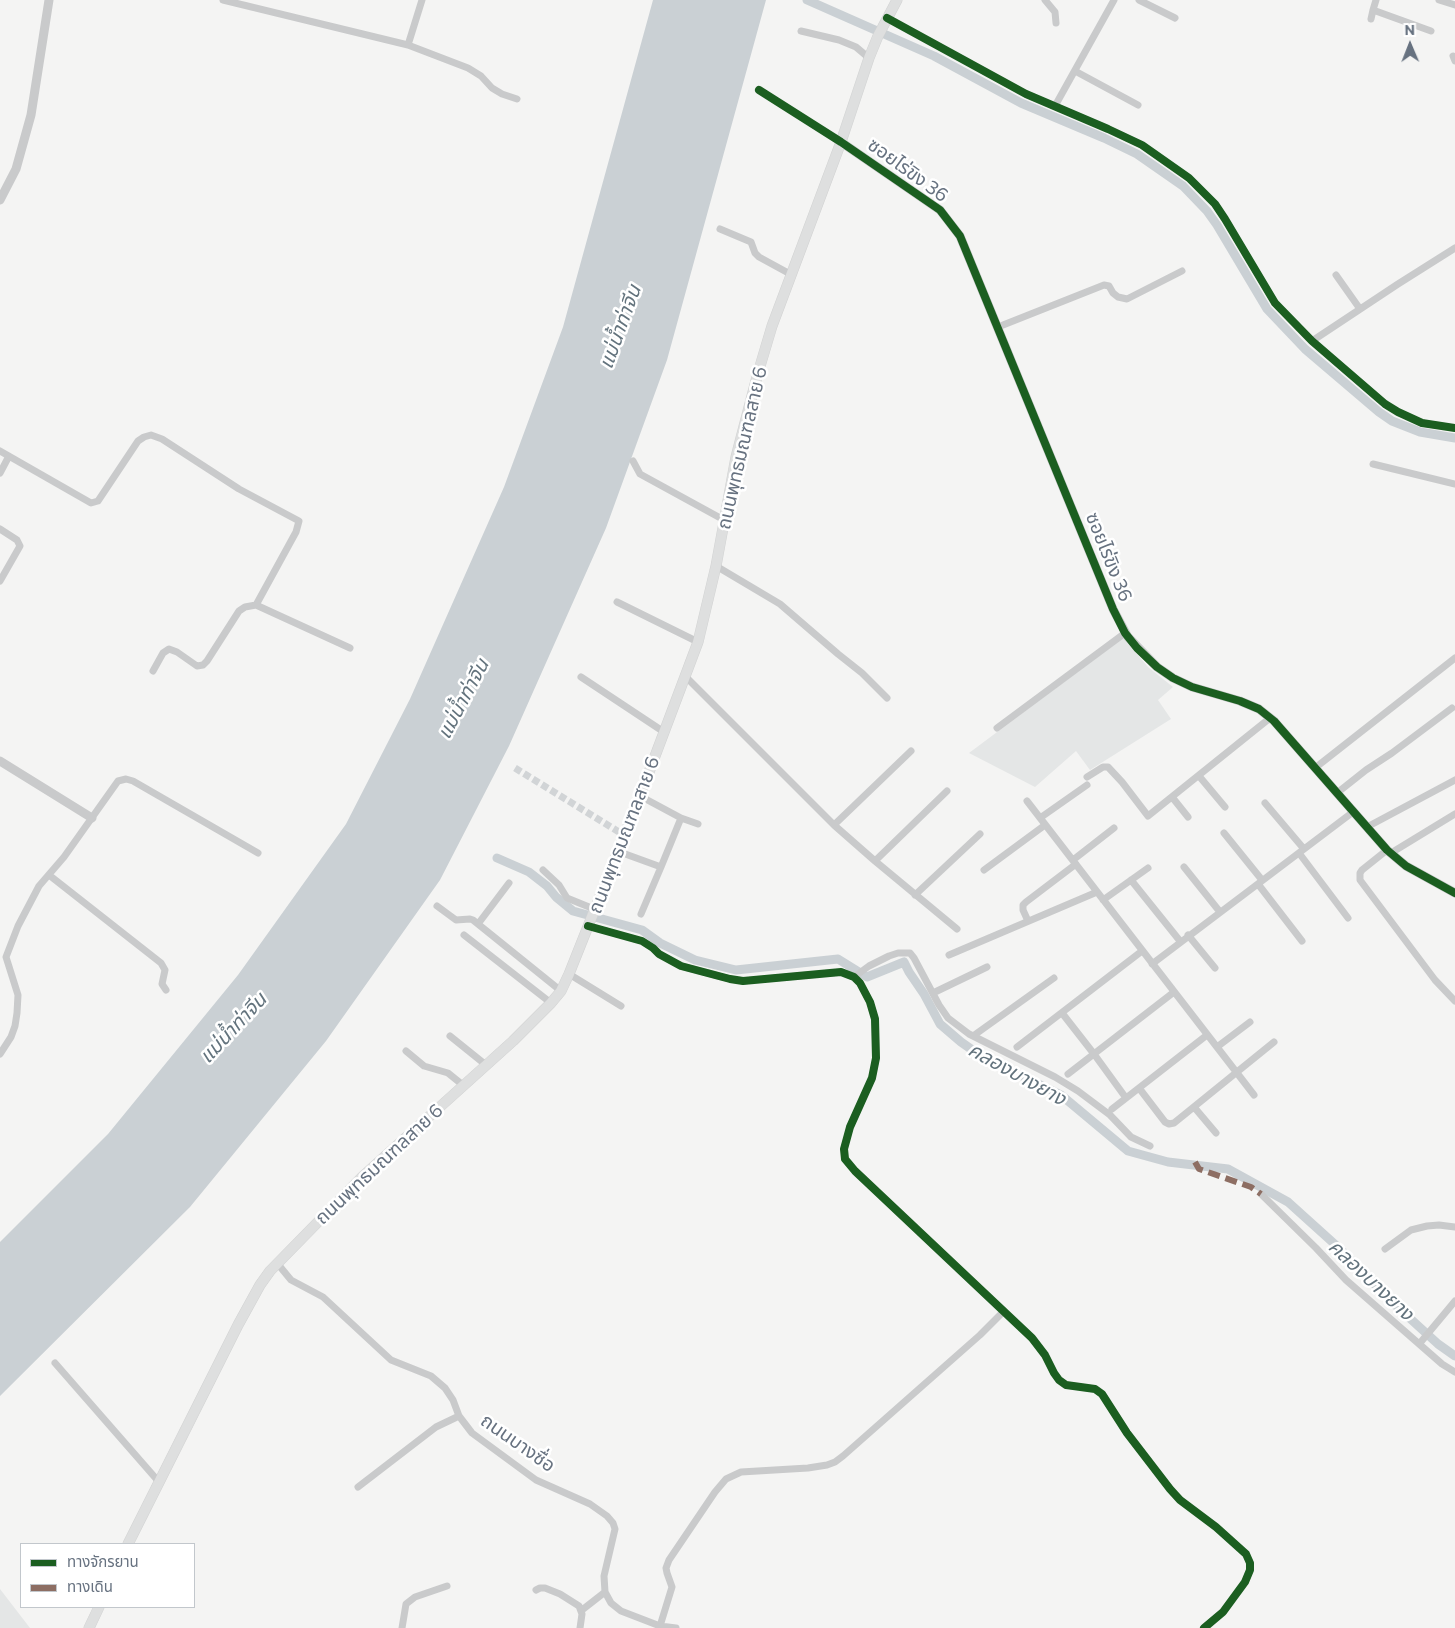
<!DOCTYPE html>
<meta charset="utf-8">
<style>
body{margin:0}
#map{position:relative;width:1455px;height:1628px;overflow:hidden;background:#f4f4f3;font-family:Commissioner,"Noto Sans Thai",sans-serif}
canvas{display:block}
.legend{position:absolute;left:20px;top:1543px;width:175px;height:65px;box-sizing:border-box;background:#fff;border:1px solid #c2c7cc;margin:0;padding:6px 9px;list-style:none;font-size:15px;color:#677280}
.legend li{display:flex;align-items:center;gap:10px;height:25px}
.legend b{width:25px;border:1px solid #c2c7cc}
.north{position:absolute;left:1385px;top:20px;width:50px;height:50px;-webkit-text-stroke:4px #fff;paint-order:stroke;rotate:359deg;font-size:14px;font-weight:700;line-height:20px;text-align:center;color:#677280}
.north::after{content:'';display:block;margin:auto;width:18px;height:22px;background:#677280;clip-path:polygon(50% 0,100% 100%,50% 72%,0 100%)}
</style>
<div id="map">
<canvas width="1455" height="1628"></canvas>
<ul class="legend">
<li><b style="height:6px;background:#1b5e20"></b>ทางจักรยาน</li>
<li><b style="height:6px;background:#8d6e63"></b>ทางเดิน</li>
</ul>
<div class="north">N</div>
</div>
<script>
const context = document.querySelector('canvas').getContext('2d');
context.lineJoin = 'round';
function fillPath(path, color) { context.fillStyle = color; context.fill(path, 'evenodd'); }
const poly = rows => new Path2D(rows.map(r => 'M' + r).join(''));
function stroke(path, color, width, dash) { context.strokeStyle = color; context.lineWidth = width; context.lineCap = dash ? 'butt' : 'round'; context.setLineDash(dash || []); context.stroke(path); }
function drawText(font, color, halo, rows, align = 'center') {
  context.font = font + ' Commissioner,"Noto Sans Thai",sans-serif'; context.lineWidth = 5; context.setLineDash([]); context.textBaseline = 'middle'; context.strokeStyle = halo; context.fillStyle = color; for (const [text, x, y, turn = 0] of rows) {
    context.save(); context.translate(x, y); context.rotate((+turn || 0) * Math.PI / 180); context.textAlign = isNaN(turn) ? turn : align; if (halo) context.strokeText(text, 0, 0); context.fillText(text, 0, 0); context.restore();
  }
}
fillPath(poly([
 [1123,638,1148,667,1173,687,1158,700,1171,719,1090,770,1076,751,1035,787,969,753],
 [0,1589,30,1628,0,1628]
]), '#e4e6e6');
fillPath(poly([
 [653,0,766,0,667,360,606,528,509,746,440,880,326,1041,190,1207,0,1396,0,1242,108,1134,238,975,346,824,410,699,504,487,563,327]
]), '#cad0d4');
stroke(poly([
 [807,0,934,56,1021,103,1104,138,1137,154,1183,186,1207,211,1217,225,1267,309,1305,349,1379,412,1392,421,1420,432,1455,438],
 [497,858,529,872,547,886,556,897,573,911,642,930,660,943,695,960,736,970,838,959,867,977,904,962,909,972,924,994,940,1024,961,1042,981,1056,1061,1095,1128,1151,1168,1162,1228,1169,1288,1202,1339,1248,1392,1302,1438,1344,1455,1356]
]), '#cad0d4', 9);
stroke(poly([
 [515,768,624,835]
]), '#d1d4d6', 7, [7, 3.5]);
const secondary = poly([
 [128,1544,238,1325,260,1285,270,1271,362,1177,513,1041,551,1003,561,991,569,974,640,796,698,642,716,566,736,457,758,373,772,326,841,142,869,58,878,36,897,0],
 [89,1628,99,1607]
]);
stroke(secondary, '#d1d2d2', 11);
stroke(poly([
 [223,0,408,45,468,68,481,76,492,88,502,94,517,99],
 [1045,0,1055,12,1056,23],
 [1139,0,1175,18],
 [1439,0,1455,5],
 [1373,10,1431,31],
 [887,18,1026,94,1108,129,1142,145,1189,178,1215,204,1225,219,1275,303,1312,341,1385,404,1398,412,1422,423,1455,428],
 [1371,19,1373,10,1376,0],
 [801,31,839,40,856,47,869,58],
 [408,45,422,0],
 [1453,56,1455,61],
 [1075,71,1138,105],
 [759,90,841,142],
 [1055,106,1114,0],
 [720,229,751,242,755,253,759,257,792,275],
 [1336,275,1360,309],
 [998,327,1104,285,1109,286,1113,293,1118,297,1127,299,1182,271],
 [1312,341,1398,284,1455,248],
 [0,451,91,503,98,501,138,441,144,437,151,435,162,439,239,489,299,521,296,532,256,605,245,607,239,611,207,661,203,665,197,666,177,652,169,649,163,653,153,671],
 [633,461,640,474,724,520],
 [1373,464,1455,484],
 [0,473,9,456],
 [0,529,17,540,20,546,0,581],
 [716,566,780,604,838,654,862,673,887,698],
 [617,602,698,642],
 [256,605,350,648],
 [685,676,834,825,875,861,957,929],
 [581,677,664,732],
 [997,728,1125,633],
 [1315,768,1455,658],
 [1199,776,1225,807],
 [1087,777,1103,767,1108,767,1122,782,1148,816,1270,718],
 [1337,793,1366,770,1392,753,1452,708],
 [640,796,681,818,698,824],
 [1172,797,1188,817],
 [1027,801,1254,1095],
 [1265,803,1304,849],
 [1040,818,1087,785],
 [834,825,911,751],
 [1367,827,1455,780],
 [1224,833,1262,880],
 [1387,850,1362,870,1360,873,1360,880,1435,980,1455,1001],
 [617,851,661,867,641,914],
 [1299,853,1348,918],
 [1391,853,1455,814],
 [1073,860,1114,828],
 [875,861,947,791],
 [661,867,681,818],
 [1184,867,1220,912],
 [543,870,559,885,567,898,594,909],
 [984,870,1045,825],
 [49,875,161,963,165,970,162,984,166,990],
 [1131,880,1180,941],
 [1258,884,1302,941],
 [915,895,980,834],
 [1103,900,1148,868],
 [437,906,456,920,470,919,473,920,561,991],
 [1028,921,1023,910,1023,905,1026,902,1076,864],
 [478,924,509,883],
 [588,926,642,941,653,948,659,954,681,966,730,979,743,981,841,972,854,977,860,983,870,1002,875,1019,876,1058,872,1078,850,1127,844,1149,845,1159,855,1171,1032,1338,1045,1355,1054,1373,1059,1380,1066,1385,1095,1389,1102,1394,1127,1433,1170,1489,1180,1500,1216,1527,1246,1554,1250,1563,1250,1570,1245,1582,1223,1612,1204,1628],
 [464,935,551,1003],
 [1188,935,1215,968],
 [949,955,1097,892],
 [1152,964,1353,812],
 [569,974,621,1006],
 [854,977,869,966,889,956,898,953,910,953,914,958,939,1005,948,1018,969,1034,1055,1077,1078,1091,1110,1115,1131,1137,1150,1146],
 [933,993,987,967],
 [1062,1013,1094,1054,1126,1098],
 [450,1036,486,1065],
 [973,1036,1054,978],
 [1017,1047,1142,951],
 [1217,1047,1250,1022],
 [406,1051,424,1066,448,1073,464,1086],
 [0,1054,11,1037,15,1026,17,1013,18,995,6,957,18,926,39,886,64,857,118,781,126,779,133,781,258,853],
 [1068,1074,1174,992],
 [1139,1088,1165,1122,1169,1124,1174,1123,1274,1042],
 [1194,1107,1216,1133],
 [1112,1109,1207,1035],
 [1261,1194,1316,1248,1346,1280,1442,1364,1455,1372],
 [1385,1249,1411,1230,1427,1226,1439,1225,1455,1227],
 [277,1263,291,1280,323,1297,391,1360,431,1376,445,1388,453,1400,459,1416,472,1433,536,1480,590,1504,607,1516,613,1523,615,1529,604,1576,605,1592,611,1603,621,1611,660,1626,676,1628],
 [1420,1343,1455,1301],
 [55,1363,159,1482],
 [358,1487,436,1427,459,1416],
 [536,1590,540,1588,545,1588,560,1594,579,1606,582,1614,580,1628],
 [582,1610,605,1592],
 [660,1626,672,1587,667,1573,666,1568,669,1560,715,1492,726,1479,741,1472,808,1468,827,1465,835,1462,843,1456,980,1335,1004,1311],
 [402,1628,406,1604,415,1597,447,1586]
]), '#c9cacb', 7);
stroke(poly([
 [841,142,940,210,960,236,1113,609,1128,637,1157,667,1173,678,1192,687,1240,701,1259,709,1274,721,1387,850,1406,866,1455,893],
 [0,200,16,169,31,115,49,0],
 [0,761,92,818]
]), '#c9cacb', 9);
stroke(secondary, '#dedfdf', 10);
stroke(poly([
 [1195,1162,1199,1169,1251,1187,1261,1194]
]), '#8d6e63', 6, [12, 6]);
stroke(poly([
 [887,18,1026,94,1108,129,1142,145,1189,178,1215,204,1225,219,1275,303,1312,341,1385,404,1398,412,1422,423,1455,428],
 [759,90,841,142,940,210,960,236,1113,609,1125,633,1137,648,1157,667,1173,678,1192,687,1240,701,1259,709,1274,721,1387,850,1406,866,1455,893],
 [588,926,642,941,653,948,659,954,681,966,730,979,743,981,841,972,854,977,860,983,870,1002,875,1019,876,1058,872,1078,850,1127,844,1149,845,1159,855,1171,1032,1338,1045,1355,1054,1373,1059,1380,1066,1385,1095,1389,1102,1394,1127,1433,1170,1489,1180,1500,1216,1527,1246,1554,1250,1563,1250,1570,1245,1582,1223,1612,1204,1628]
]), '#1b5e20', 8);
drawText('19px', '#677280', '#fff', [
 ["ซอยไร่ขิง 36",908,170,36],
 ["ถนนพุทธมณฑลสาย 6",742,448,-77],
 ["ซอยไร่ขิง 36",1109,557,68],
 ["ถนนพุทธมณฑลสาย 6",624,835,-69],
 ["ถนนพุทธมณฑลสาย 6",379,1164,-43],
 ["ถนนบางซื่อ",518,1443,35]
]);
drawText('italic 20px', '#63737d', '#fff', [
 ["แม่น้ำท่าจีน",620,327,-70],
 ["แม่น้ำท่าจีน",463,699,-62],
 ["แม่น้ำท่าจีน",233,1028,-47],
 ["คลองบางยาง",1017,1074,29],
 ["คลองบางยาง",1371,1280,43]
]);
</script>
